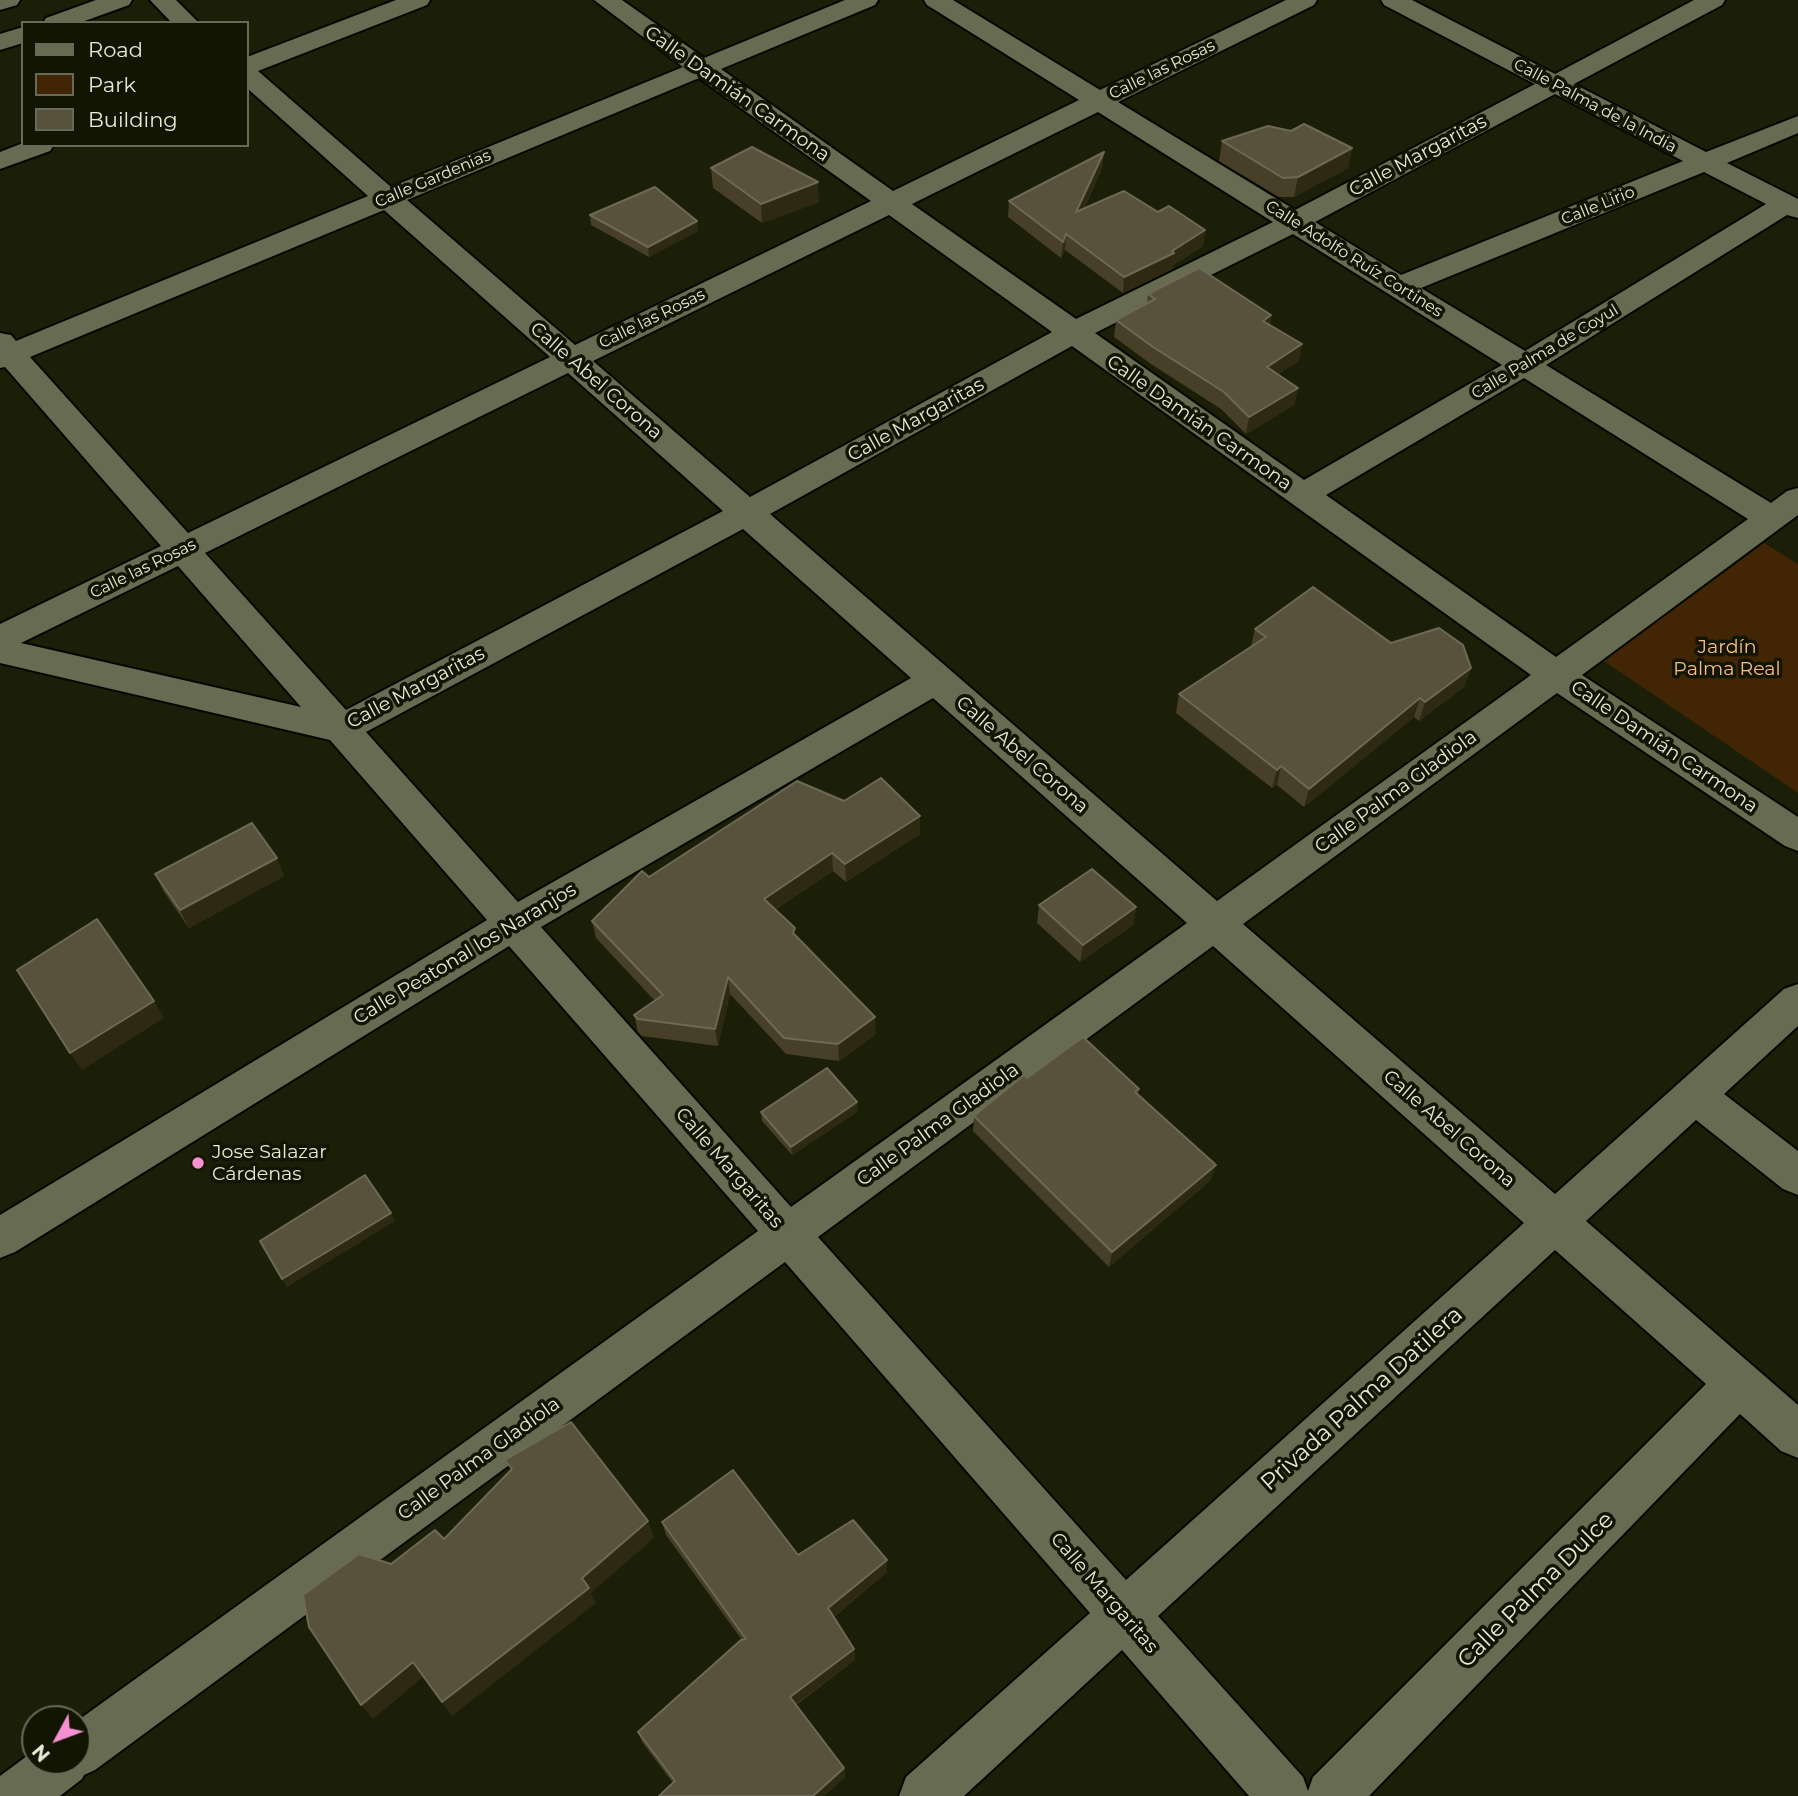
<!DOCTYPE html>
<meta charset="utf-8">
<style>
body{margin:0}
#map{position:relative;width:1798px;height:1796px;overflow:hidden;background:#1b1f07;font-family:Montserrat,sans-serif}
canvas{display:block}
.legend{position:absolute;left:21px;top:21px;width:228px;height:126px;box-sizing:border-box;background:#121501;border:2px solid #676a58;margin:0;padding:9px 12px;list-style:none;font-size:21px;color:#e6e9da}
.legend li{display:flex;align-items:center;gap:14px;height:35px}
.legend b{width:35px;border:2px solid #676a58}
.north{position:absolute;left:21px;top:1705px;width:70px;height:70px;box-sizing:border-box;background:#121501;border:2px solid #676a58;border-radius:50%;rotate:229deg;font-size:19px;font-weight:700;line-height:28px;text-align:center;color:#e6e9da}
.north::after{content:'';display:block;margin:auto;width:24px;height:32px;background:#f690d0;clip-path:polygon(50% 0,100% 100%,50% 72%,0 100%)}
</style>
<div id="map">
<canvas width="1798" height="1796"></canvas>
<ul class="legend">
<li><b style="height:9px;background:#666b51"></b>Road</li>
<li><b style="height:19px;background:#422504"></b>Park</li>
<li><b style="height:19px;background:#58513b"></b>Building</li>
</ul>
<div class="north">N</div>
</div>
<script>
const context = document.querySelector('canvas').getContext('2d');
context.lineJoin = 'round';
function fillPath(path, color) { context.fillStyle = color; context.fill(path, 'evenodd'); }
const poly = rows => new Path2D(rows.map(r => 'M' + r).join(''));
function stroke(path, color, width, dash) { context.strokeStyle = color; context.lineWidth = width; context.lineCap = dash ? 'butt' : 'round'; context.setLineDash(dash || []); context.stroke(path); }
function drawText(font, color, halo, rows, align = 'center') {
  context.font = font + ' Montserrat,sans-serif'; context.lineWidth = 7; context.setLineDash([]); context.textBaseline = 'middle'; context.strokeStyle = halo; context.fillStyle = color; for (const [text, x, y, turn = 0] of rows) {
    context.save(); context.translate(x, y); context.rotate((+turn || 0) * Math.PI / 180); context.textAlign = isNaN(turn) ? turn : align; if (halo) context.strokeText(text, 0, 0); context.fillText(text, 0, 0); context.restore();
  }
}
fillPath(poly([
 [1764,543,1798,564,1798,793,1604,661]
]), '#422504');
const minor = poly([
 [150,0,176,0,199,23,172,23,150,0],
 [396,0,430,0,427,5,258,71,391,187,683,67,594,0,622,0,704,58,845,0,878,0,875,5,721,69,893,191,1079,100,927,5,924,0,953,0,1100,90,1286,0,1317,0,1314,5,1118,102,1295,210,1535,84,1384,5,1381,0,1412,0,1555,74,1694,0,1725,0,1722,5,1574,84,1706,152,1798,116,1798,133,1727,163,1798,199,1798,218,1787,215,1546,365,1771,503,1787,491,1798,488,1798,515,1582,675,1798,817,1798,851,1785,846,1557,693,1243,924,1555,1194,1784,989,1798,984,1798,1026,1724,1094,1798,1151,1798,1195,1783,1189,1696,1120,1586,1221,1798,1405,1798,1458,1781,1451,1740,1414,1369,1796,1249,1796,1122,1650,964,1796,899,1796,906,1777,1090,1613,785,1262,95,1770,84,1775,82,1779,60,1796,0,1796,0,1776,35,1750,35,1761,77,1761,77,1721,758,1231,509,946,15,1252,0,1258,0,1215,487,920,330,740,0,663,0,624,161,546,5,367,0,368,0,333,11,335,16,341,368,196,247,88,247,57,396,0],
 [699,78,871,201,575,345,407,200,699,78],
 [1555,94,1683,161,1401,275,1315,222,1555,94],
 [1098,112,1273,222,1076,319,912,204,1098,112],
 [1704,172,1766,204,1525,351,1421,288,1704,172],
 [384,210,550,357,188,533,30,357,384,210],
 [889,215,1052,332,750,497,593,361,889,215],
 [1293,234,1502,365,1304,480,1095,333,1293,234],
 [1072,346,1531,675,1217,901,770,514,1072,346],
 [568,373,723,511,346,710,205,553,568,373],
 [1524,378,1748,519,1556,657,1326,495,1524,378],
 [743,529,911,678,518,902,366,732,743,529],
 [178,566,301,707,21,643,178,566],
 [933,698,1187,923,791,1207,541,927,933,698],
 [1213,946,1524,1223,1126,1580,818,1237,1213,946],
 [1555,1250,1706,1384,1313,1777,1308,1791,1303,1777,1158,1616,1555,1250],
 [23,143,23,145,54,145,50,151,0,169,0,152,23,143]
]);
const tertiary = poly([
 [0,0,20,0,17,5,0,10,0,0],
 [96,0,132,0,129,5,79,23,43,23,46,18,96,0],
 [23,27,23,43,0,50,0,34,23,27]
]);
stroke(minor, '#060800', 4);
stroke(tertiary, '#060800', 4);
fillPath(minor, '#666b51');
fillPath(tertiary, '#666b51');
fillPath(poly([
 [1222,141,1352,148,1348,168,1294,197,1279,197,1219,161],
 [1104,152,1102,168,1084,209,1158,212,1205,230,1203,246,1173,265,1172,269,1123,293,1065,250,1061,258,1008,217,1009,201],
 [711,168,819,202,762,223,713,188],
 [590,215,698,231,649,257,591,225],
 [1148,294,1271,315,1270,325,1299,361,1278,374,1298,388,1294,405,1246,434,1221,409,1151,364,1114,337,1116,320,1147,304],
 [1255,629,1391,643,1471,668,1464,687,1419,721,1414,717,1304,807,1277,785,1272,788,1176,713,1179,694,1251,646],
 [844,801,920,834,846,882,833,871,775,910,876,1034,839,1061,786,1054,730,994,718,1046,642,1036,638,1032,634,1015,655,1001,596,938,592,921,649,877],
 [277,858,284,876,189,928,164,892,155,874],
 [1039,905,1136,907,1133,925,1080,962,1037,923],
 [1027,1078,1139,1089,1138,1094,1211,1180,1109,1267,973,1131,974,1116],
 [858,1111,792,1155,762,1121,761,1112],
 [662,1522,798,1555,887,1572,834,1617,854,1649,855,1660,796,1705,844,1768,845,1777,824,1796,659,1796,673,1783,642,1742,638,1732,742,1640,666,1535]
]), '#473f27');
fillPath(poly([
 [1352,148,1348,168,1294,197,1298,177],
 [1104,152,1102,168,1075,228,1076,212],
 [818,182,819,202,762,223,761,204],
 [697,221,698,231,649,257,648,247],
 [1205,230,1203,246,1173,265,1172,269,1123,293,1124,277,1172,251],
 [1066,234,1065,250,1061,258,1063,242],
 [1271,315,1268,332,1263,321],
 [1302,344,1299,361,1263,384,1267,367],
 [1298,388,1294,405,1246,434,1249,417],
 [1471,668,1464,687,1419,721,1425,702],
 [1420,698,1414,717,1304,807,1309,789],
 [1281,766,1277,785,1272,788,1277,770],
 [920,816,920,834,846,882,845,864],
 [832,853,833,871,766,916,764,899],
 [277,858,284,876,189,928,180,910],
 [1136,907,1133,925,1080,962,1083,945],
 [728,977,730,994,718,1046,715,1029],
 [154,1001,164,1018,82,1070,70,1053],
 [875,1017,876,1034,839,1061,838,1044],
 [857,1102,858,1111,792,1155,791,1147],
 [1216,1165,1211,1180,1109,1267,1112,1252],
 [391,1213,395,1221,287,1287,282,1279],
 [648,1521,654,1538,591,1593,596,1603,452,1716,442,1702],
 [887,1560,887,1572,830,1620,828,1608],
 [854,1649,855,1660,792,1707,790,1697],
 [413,1662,423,1677,373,1719,361,1705],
 [844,1768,845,1777,824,1796,813,1796]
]), '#2e2a12');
const building = poly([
 [1304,124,1352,148,1298,177,1283,178,1222,141,1268,126,1291,131,1304,124],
 [752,147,818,182,761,204,711,168,752,147],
 [1104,152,1076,212,1124,191,1158,212,1169,206,1205,230,1172,251,1174,253,1124,277,1066,234,1063,242,1009,201,1104,152],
 [655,187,697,221,648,247,590,215,655,187],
 [1199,268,1271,315,1263,321,1302,344,1267,367,1298,388,1249,417,1224,392,1153,347,1116,320,1155,299,1148,294,1199,268],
 [1313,587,1391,643,1439,628,1463,645,1471,668,1425,702,1420,698,1309,789,1281,766,1277,770,1179,694,1266,637,1255,629,1313,587],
 [881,778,920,816,845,864,832,853,764,899,795,928,793,933,875,1017,838,1044,784,1038,728,977,715,1029,638,1019,634,1015,663,995,592,921,642,871,649,877,797,781,844,801,881,778],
 [252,823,277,858,180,910,155,874,252,823],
 [1092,869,1136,907,1083,945,1039,905,1092,869],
 [97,919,154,1001,70,1053,17,970,97,919],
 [1083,1037,1139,1089,1135,1092,1216,1165,1112,1252,974,1116,1024,1075,1027,1078,1083,1037],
 [827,1068,857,1102,791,1147,761,1112,827,1068],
 [365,1175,391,1213,282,1279,260,1241,365,1175],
 [571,1422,648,1521,582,1578,589,1588,442,1702,413,1662,361,1705,309,1627,303,1595,359,1554,391,1564,435,1530,444,1539,512,1469,505,1460,571,1422],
 [733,1470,798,1555,853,1520,887,1560,828,1608,854,1649,790,1697,844,1768,813,1796,659,1796,675,1781,638,1732,741,1640,746,1639,662,1522,733,1470]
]);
fillPath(building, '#58513b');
stroke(building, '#6e6954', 2);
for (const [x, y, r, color] of [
 [198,1163,7,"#f690d0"]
]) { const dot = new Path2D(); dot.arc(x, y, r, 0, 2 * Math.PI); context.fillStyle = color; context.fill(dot); stroke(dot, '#121501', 2.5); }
drawText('16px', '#e6e9da', '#121501', [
 ["Calle las Rosas",1162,70,-26],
 ["Calle Palma de la India",1595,106,28],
 ["Calle Gardenias",433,179,-23],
 ["Calle Lirio",1598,206,-22],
 ["Calle Adolfo Ruíz Cortines",1354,259,32],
 ["Calle las Rosas",652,319,-26],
 ["Calle Palma de Coyul",1545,352,-31],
 ["Calle las Rosas",143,569,-26]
]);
drawText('19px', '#e6e9da', '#121501', [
 ["Calle Damián Carmona",737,94,35],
 ["Calle Margaritas",1418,156,-28],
 ["Calle Abel Corona",596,381,41],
 ["Calle Margaritas",916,420,-29],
 ["Calle Damián Carmona",1199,423,35],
 ["Calle Margaritas",416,688,-28],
 ["Calle Damián Carmona",1664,747,34],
 ["Calle Abel Corona",1022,755,41],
 ["Calle Palma Gladiola",1396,792,-36],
 ["Calle Peatonal los Naranjos",465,954,-31],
 ["Calle Palma Gladiola",938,1125,-36],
 ["Calle Abel Corona",1449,1129,41],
 ["Calle Margaritas",729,1168,49],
 ["Calle Palma Gladiola",479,1459,-36],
 ["Calle Margaritas",1104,1593,49]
]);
drawText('19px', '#fbbb80', '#121501', [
 ["Jardín",1727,647],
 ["Palma Real",1727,669]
]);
drawText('19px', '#e6e9da', '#121501', [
 ["Jose Salazar",212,1152],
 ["Cárdenas",212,1174]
], 'left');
drawText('23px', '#e6e9da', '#121501', [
 ["Privada Palma Datilera",1362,1399,-42],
 ["Calle Palma Dulce",1536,1590,-45]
]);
</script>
